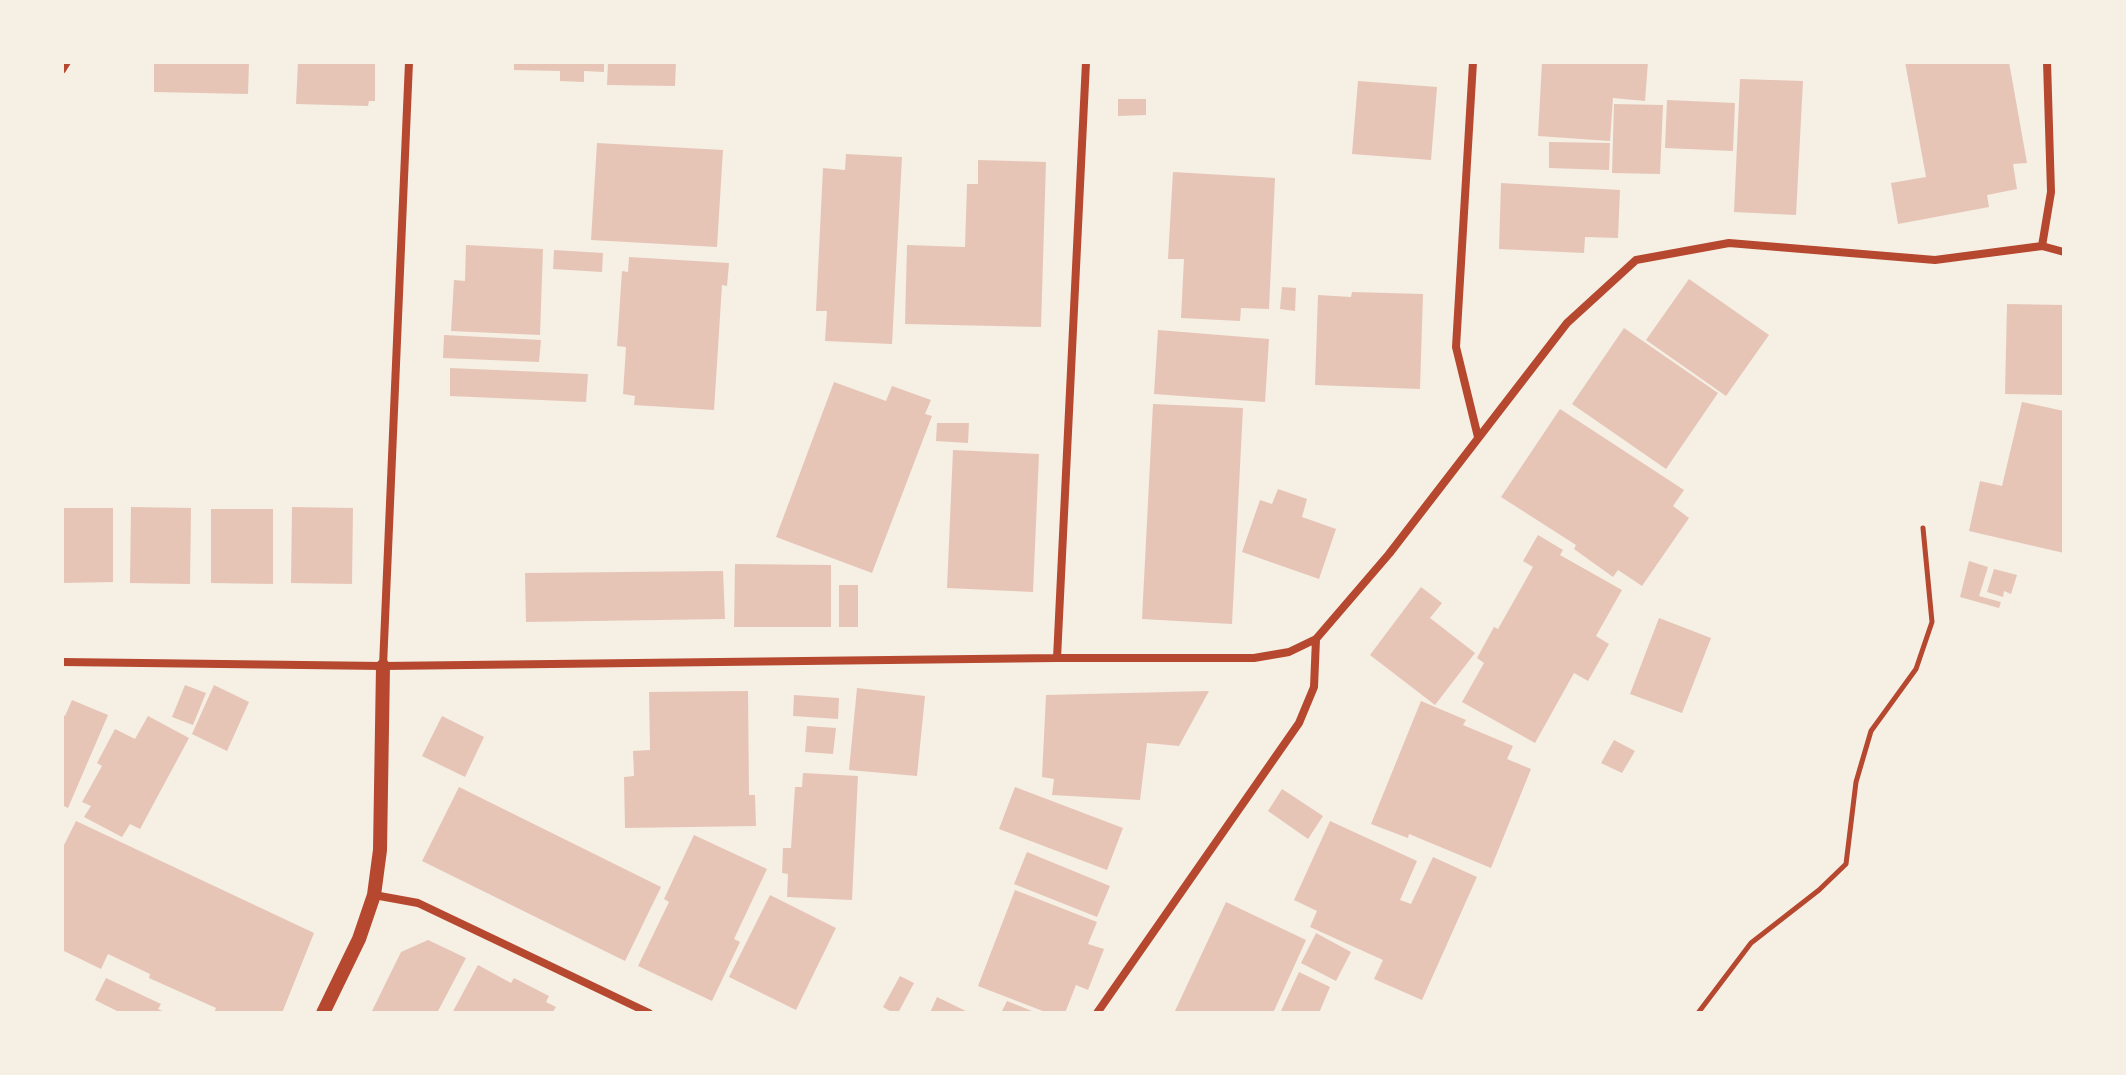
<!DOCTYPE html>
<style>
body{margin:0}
#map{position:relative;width:2126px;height:1075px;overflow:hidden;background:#f6efe4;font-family:"IBM Plex Sans",sans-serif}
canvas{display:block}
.frame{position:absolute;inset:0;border:64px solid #f6efe4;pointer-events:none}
</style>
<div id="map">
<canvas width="2126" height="1075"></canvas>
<div class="frame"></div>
</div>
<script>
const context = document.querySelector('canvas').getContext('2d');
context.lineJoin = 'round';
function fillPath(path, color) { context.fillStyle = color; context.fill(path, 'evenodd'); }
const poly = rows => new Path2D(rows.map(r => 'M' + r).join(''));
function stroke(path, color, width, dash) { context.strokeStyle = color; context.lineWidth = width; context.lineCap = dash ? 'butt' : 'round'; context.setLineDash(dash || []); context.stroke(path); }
fillPath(poly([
 [154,62,249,62,248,94,154,92],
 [298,62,375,63,375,101,369,101,368,106,296,104],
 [514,62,604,62,604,72,584,71,584,82,560,81,560,71,514,70],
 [608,62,676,62,675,86,607,85],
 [1542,62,1648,62,1645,101,1613,98,1610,141,1538,136],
 [1905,62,2009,62,2027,163,2013,164,2017,189,1987,195,1989,207,1898,224,1891,183,1926,177],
 [1740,79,1803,81,1796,215,1734,212],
 [1358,81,1437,87,1431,160,1352,154],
 [1118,99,1146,99,1146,115,1118,116],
 [1667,100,1735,103,1733,151,1665,148],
 [1614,104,1663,105,1660,174,1612,173],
 [1549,142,1610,143,1609,170,1549,168],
 [597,143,723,150,717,247,591,240],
 [846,154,902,157,892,344,825,341,827,311,816,311,823,168,845,170],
 [978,160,1046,162,1041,327,905,324,907,245,965,247,967,184,978,184],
 [1173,172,1275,178,1269,309,1241,308,1240,321,1181,318,1184,259,1168,259],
 [1501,183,1620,190,1618,238,1585,237,1584,253,1499,249],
 [466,245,543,249,540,335,451,331,454,280,465,281],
 [554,250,603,253,602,272,553,269],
 [629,257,729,263,727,286,722,285,714,410,634,405,635,396,623,394,626,347,617,346,622,271,628,272],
 [1689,279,1769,335,1726,396,1646,340],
 [1282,287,1296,288,1295,311,1280,309],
 [1352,292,1423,294,1420,389,1315,385,1318,295,1351,297],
 [2007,304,2064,305,2064,395,2005,394],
 [1624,328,1718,393,1666,469,1572,404],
 [1158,330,1269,339,1265,402,1154,394],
 [444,335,541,340,539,362,443,358],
 [450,368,588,374,586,402,450,396],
 [834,382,886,401,892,386,931,400,925,414,932,416,872,573,776,537],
 [2022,402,2064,411,2064,553,1969,531,1980,481,2002,486],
 [1153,404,1243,408,1232,624,1142,619],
 [1560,409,1684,490,1673,506,1689,518,1642,586,1618,570,1613,577,1574,549,1576,545,1501,497],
 [937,423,969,423,968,443,936,441],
 [953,450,1039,454,1033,592,947,588],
 [1278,489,1307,499,1302,517,1336,529,1319,579,1242,552,1260,500,1272,504],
 [131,507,191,508,190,584,130,583],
 [292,507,353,508,352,584,291,583],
 [62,508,113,508,113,582,62,583],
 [211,509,273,509,273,584,211,583],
 [1538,535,1563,550,1560,555,1622,590,1596,636,1609,644,1588,681,1574,673,1535,743,1462,702,1484,663,1477,658,1494,627,1498,629,1533,567,1523,561],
 [1969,561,1988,567,1979,596,2001,602,1999,608,1960,597],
 [735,564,831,565,831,627,734,627],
 [1994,569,2017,575,2011,594,2004,591,2003,597,1987,592],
 [723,571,725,619,526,622,525,573],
 [839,585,858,585,858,627,839,627],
 [1421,587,1442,603,1430,618,1475,653,1435,705,1370,655],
 [1659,618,1711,638,1682,713,1630,694],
 [185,685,206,693,193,725,172,717],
 [214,685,249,702,227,751,192,734],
 [857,688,925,696,917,776,849,770],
 [748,691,749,795,755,795,756,826,625,828,624,777,634,776,633,751,650,750,649,692],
 [1209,691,1179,746,1147,743,1140,800,1052,795,1054,779,1042,777,1046,695],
 [794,695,839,698,838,719,793,716],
 [72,700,108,715,68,808,62,805,62,714,65,716],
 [1421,701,1466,720,1463,725,1513,746,1507,759,1531,769,1491,868,1409,834,1408,838,1371,824],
 [148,716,189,738,140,829,130,824,122,837,84,817,91,806,82,802,102,766,97,763,115,729,135,739],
 [442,716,484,737,465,777,422,756],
 [807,726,836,728,833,754,805,752],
 [1614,740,1635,751,1622,773,1601,763],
 [803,773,858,776,852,900,787,897,788,874,782,873,783,848,791,848,795,787,802,787],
 [459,787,661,887,625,961,422,861],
 [1015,787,1123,828,1107,870,999,829],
 [1282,789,1323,816,1308,839,1268,811],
 [76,821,314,933,282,1013,214,1013,216,1008,149,978,150,974,108,954,101,969,62,950,62,849],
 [1330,821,1417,861,1400,900,1411,904,1433,857,1477,877,1422,1000,1374,979,1383,960,1310,927,1317,911,1294,900],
 [694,835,767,869,734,939,740,942,712,1001,638,966,669,902,664,899],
 [1027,852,1110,886,1097,917,1014,884],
 [1015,890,1097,922,1088,944,1104,949,1088,990,1076,985,1065,1013,1048,1013,978,986],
 [770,895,836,928,796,1010,729,977],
 [1226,902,1306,940,1273,1013,1174,1013],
 [1316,933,1351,952,1336,981,1301,963],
 [428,940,466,958,437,1013,371,1013,401,952],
 [478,965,511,983,514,978,549,996,546,1002,556,1007,552,1013,452,1013],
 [1299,972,1330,987,1319,1013,1280,1013],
 [900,976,914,983,898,1013,893,1013,883,1007],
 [106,978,161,1004,158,1009,167,1013,121,1013,95,1000],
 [937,997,970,1013,930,1013],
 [1007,1001,1037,1013,1001,1013]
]), '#e6c5b7');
stroke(poly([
 [1698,1013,1751,943,1819,890,1846,864,1856,782,1871,731,1916,669,1932,622,1923,528]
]), '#b5482f', 5);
stroke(poly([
 [1473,62,1456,347,1478,437],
 [62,70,67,62],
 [2042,246,2051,192,2047,62],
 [1057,658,1086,62],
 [62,662,383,666,1057,658,1254,658,1289,652,1316,639,1389,554,1567,323,1636,260,1729,243,1935,260,2042,246,2064,252],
 [383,666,409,62],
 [374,895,418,903,649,1013],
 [1097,1013,1299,723,1314,687,1316,639]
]), '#b5482f', 8);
stroke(poly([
 [323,1013,359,939,374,895,380,850,383,666]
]), '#b5482f', 14);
</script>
